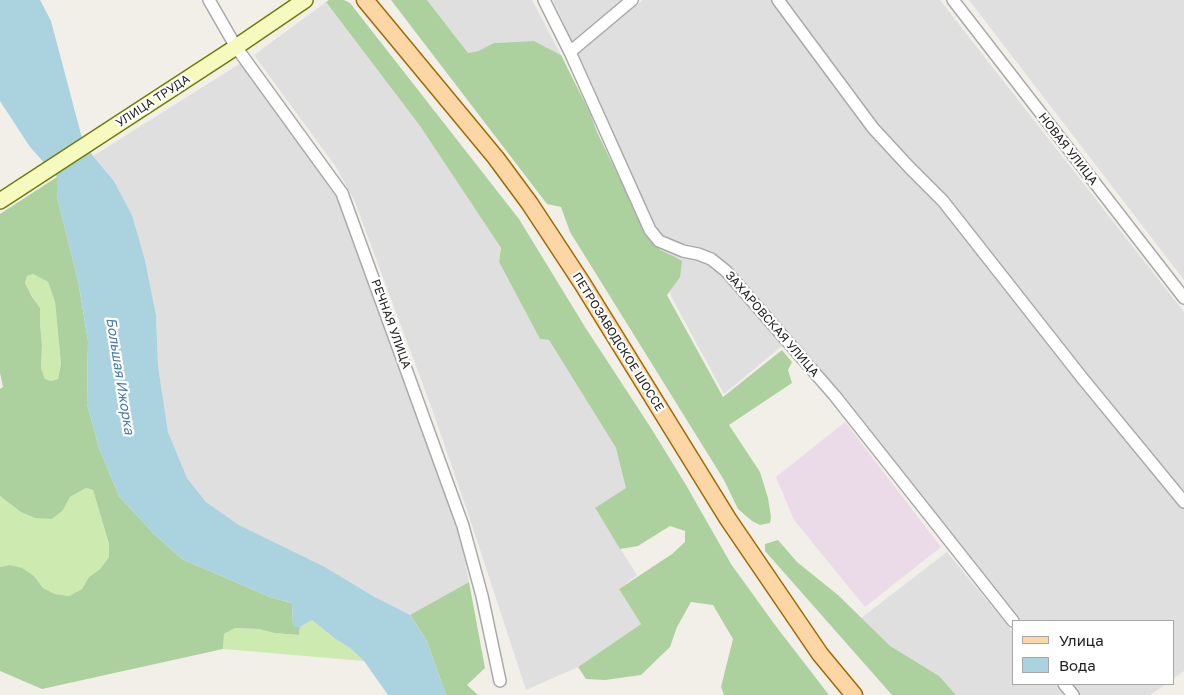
<!DOCTYPE html>
<meta charset="utf-8">
<style>
body{margin:0}
#map{position:relative;width:1184px;height:695px;overflow:hidden;background:#f2efe9;font-family:"Golos Text",sans-serif}
canvas{display:block}
.legend{position:absolute;left:1012px;top:620px;width:162px;height:65px;box-sizing:border-box;background:#fff;border:1px solid #a7a7a7;margin:0;padding:6px 9px;list-style:none;font-size:15px;color:#222}
.legend li{display:flex;align-items:center;gap:10px;height:25px}
.legend b{width:25px;border:1px solid #a7a7a7}
</style>
<div id="map">
<canvas width="1184" height="695"></canvas>
<ul class="legend">
<li><b style="height:6px;background:#fcd6a4"></b>Улица</li>
<li><b style="height:14px;background:#aad3df"></b>Вода</li>
</ul>
</div>
<script>
const context = document.querySelector('canvas').getContext('2d');
context.lineJoin = 'round';
function fillPath(path, color) { context.fillStyle = color; context.fill(path, 'evenodd'); }
const poly = rows => new Path2D(rows.map(r => 'M' + r).join(''));
function stroke(path, color, width, dash) { context.strokeStyle = color; context.lineWidth = width; context.lineCap = dash ? 'butt' : 'round'; context.setLineDash(dash || []); context.stroke(path); }
function drawText(font, color, halo, rows, align = 'center') {
  context.font = font + ' "Golos Text",sans-serif'; context.lineWidth = 4.5; context.setLineDash([]); context.textBaseline = 'middle'; context.strokeStyle = halo; context.fillStyle = color; for (const [text, x, y, turn = 0] of rows) {
    context.save(); context.translate(x, y); context.rotate((+turn || 0) * Math.PI / 180); context.textAlign = isNaN(turn) ? turn : align; if (halo) context.strokeText(text, 0, 0); context.fillText(text, 0, 0); context.restore();
  }
}
fillPath(poly([
 [427,0,532,0,561,55,534,41,494,43,478,51,468,53],
 [553,0,621,0,572,41],
 [643,0,940,0,1184,312,1184,671,1173,679,1173,621,1018,621,789,340,724,394,672,298,651,244,655,227,578,52],
 [969,0,1184,0,1184,280],
 [326,2,420,126,501,248,499,262,540,339,549,340,616,448,627,488,595,509,637,575,619,589,641,624,578,667,526,690,468,513,432,409,355,202,336,167,254,55],
 [241,63,333,188,354,238,425,433,462,544,469,582,410,615,373,596,325,567,239,525,206,502,187,478,168,432,158,366,156,315,145,260,132,215,114,181,93,156],
 [947,552,1013,632,1013,684,1055,684,1064,695,919,695,856,622],
 [1070,684,1166,684,1150,695,1080,695]
]), '#e0dfdf');
fillPath(poly([
 [845,422,941,547,865,607,794,520,776,477]
]), '#ebdbe8');
fillPath(poly([
 [33,274,48,282,55,302,61,364,58,379,51,381,45,379,41,368,42,345,40,324,40,308,32,297,25,283,27,276],
 [86,488,93,490,109,544,109,557,100,569,89,577,82,589,69,596,55,594,43,588,34,576,9,565,0,567,0,496,10,502,63,510,70,497],
 [312,620,334,638,350,648,364,661,223,649,224,634,235,628,259,629,274,633,299,635,300,627]
]), '#cdebb0');
fillPath(poly([
 [329,0,344,0,350,3,519,219,585,327,651,428,686,485,731,564,775,625,829,695,724,695,721,687,733,639,713,605,691,602,677,627,670,647,641,675,605,680,586,679,578,667,641,624,619,589,672,554,685,542,685,531,670,526,638,546,620,549,595,508,626,488,616,448,549,340,540,339,499,262,501,248,420,126,326,2],
 [391,0,427,0,468,53,478,51,494,43,534,41,561,55,590,113,597,132,647,235,660,250,675,257,682,261,680,277,667,295,668,297,723,397,782,350,792,362,788,370,792,383,729,425,760,472,768,498,771,517,770,523,760,525,752,521,738,509,724,480,570,232,561,207,547,204],
 [57,177,57,196,78,280,88,341,87,404,99,448,119,496,154,534,182,559,270,597,292,603,293,626,300,627,299,635,274,633,259,629,235,628,224,634,223,649,42,689,0,671,0,567,9,565,22,568,34,576,43,588,55,594,69,596,82,589,89,577,100,569,109,557,109,544,93,490,86,488,70,497,63,510,52,519,35,518,21,512,0,496,0,389,3,387,0,373,0,214],
 [33,274,48,282,55,302,61,364,58,379,51,381,45,379,41,368,42,345,40,324,40,308,32,297,25,283,27,276],
 [778,540,797,562,838,595,890,646,939,676,956,695,892,695,765,551,765,544],
 [469,582,485,668,467,685,478,695,446,695,426,639,410,615]
]), '#add19e');
fillPath(poly([
 [0,0,40,0,51,21,82,138,93,156,114,181,132,215,145,260,156,315,158,366,168,432,187,478,206,502,239,525,325,567,373,596,410,615,426,639,446,695,388,695,364,661,350,648,334,638,312,620,300,627,293,627,292,603,270,597,182,559,154,534,119,496,99,448,87,404,88,341,78,280,57,196,57,177,30,147,0,101]
]), '#aad3df');
const street = poly([
 [209,0,236,47,342,193,463,526,482,596,500,681],
 [544,0,570,52,650,230,659,241,683,251,698,254,711,259,726,271,835,396,1013,621],
 [778,0,873,128,909,167,943,201,1083,379,1184,502],
 [953,0,1184,298],
 [570,52,632,0],
 [1064,684,1073,695]
]);
const secondary = poly([
 [0,201,236,47,305,0]
]);
const primary = poly([
 [365,0,496,158,530,204,582,283,728,519,820,654,854,695]
]);
stroke(street, '#a9a9a9', 14);
stroke(secondary, '#707d05', 18);
stroke(primary, '#a06b00', 19);
stroke(street, '#fff', 11);
stroke(secondary, '#f7fabf', 15);
stroke(primary, '#fcd6a4', 16);
drawText('12px', '#222', '#fff', [
 ["УЛИЦА ТРУДА",153,101,-33],
 ["НОВАЯ УЛИЦА",1068,149,52],
 ["РЕЧНАЯ УЛИЦА",391,324,70],
 ["ЗАХАРОВСКАЯ УЛИЦА",772,324,49],
 ["ПЕТРОЗАВОДСКОЕ ШОССЕ",618,342,58]
]);
drawText('italic 14px', '#4a7aab', '#fff', [
 ["Большая Ижорка",120,376,81]
]);
</script>
